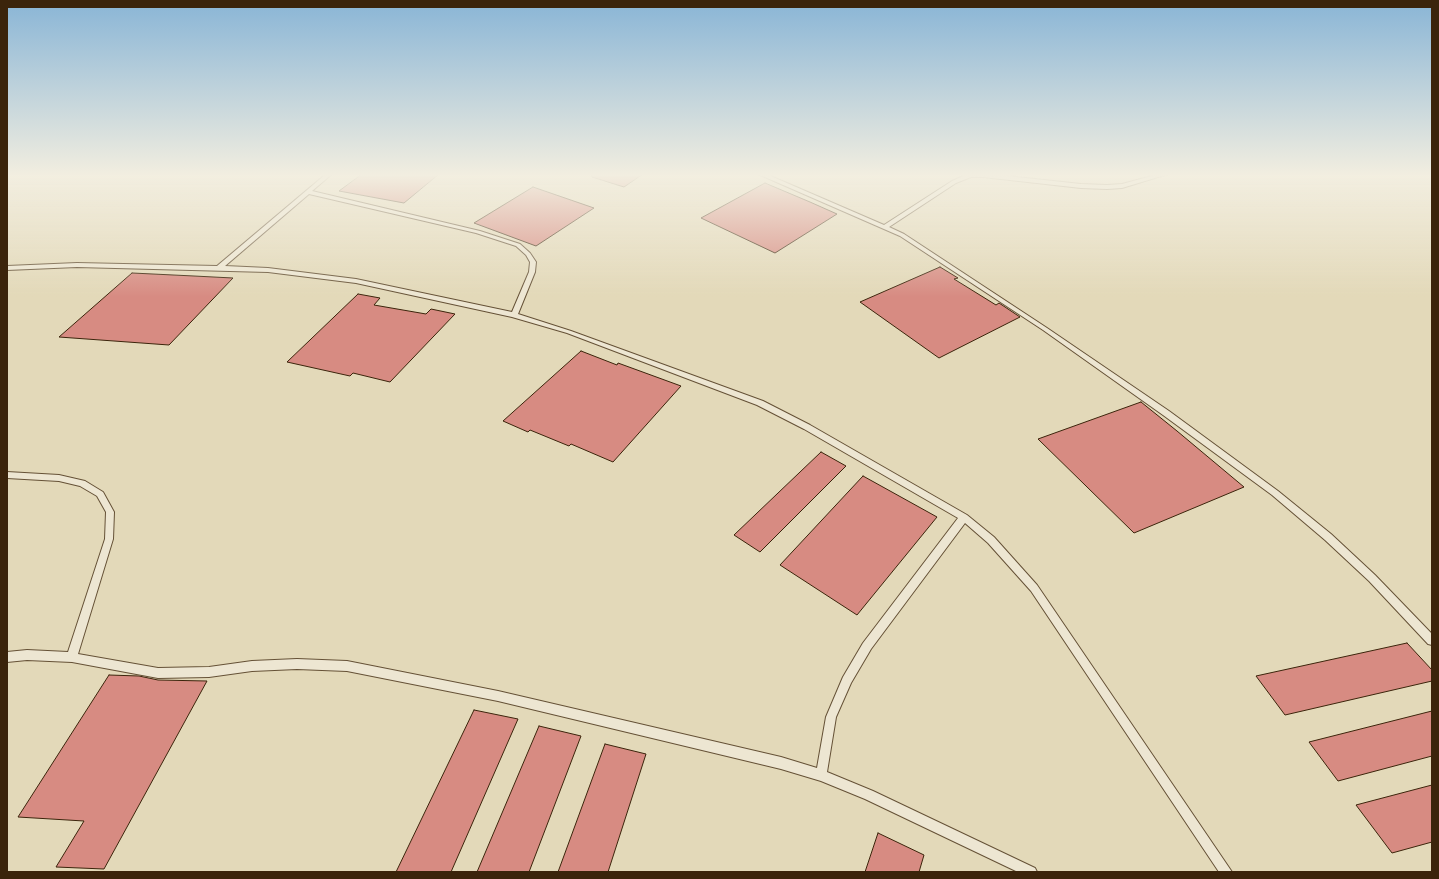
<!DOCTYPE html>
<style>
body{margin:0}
#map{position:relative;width:1439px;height:879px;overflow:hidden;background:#e3d9b9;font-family:Alegreya,serif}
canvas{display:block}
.frame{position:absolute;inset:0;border:8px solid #3b240b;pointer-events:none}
</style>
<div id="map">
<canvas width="1439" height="879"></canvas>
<div class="frame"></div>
</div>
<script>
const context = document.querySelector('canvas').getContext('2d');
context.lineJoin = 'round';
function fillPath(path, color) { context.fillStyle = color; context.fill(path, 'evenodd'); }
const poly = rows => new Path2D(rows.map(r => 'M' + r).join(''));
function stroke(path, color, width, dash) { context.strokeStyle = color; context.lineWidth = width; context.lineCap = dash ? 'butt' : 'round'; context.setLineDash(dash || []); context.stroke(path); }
const building = poly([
 [362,174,439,174,404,203,339,191,362,174],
 [592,174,643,174,624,187,592,177,592,174],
 [765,183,810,202,837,214,775,253,701,218,765,183],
 [533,187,594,208,536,246,474,223,533,187],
 [940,267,958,278,954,279,996,305,999,303,1020,317,939,358,860,302,940,267],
 [132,273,194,276,233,278,169,345,59,337,132,273],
 [358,294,380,298,374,305,426,314,431,309,455,314,390,382,353,373,350,376,287,362,358,294],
 [581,351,617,365,618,363,681,386,613,462,571,444,569,446,530,430,528,432,503,421,581,351],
 [1141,402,1177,431,1244,487,1134,533,1038,439,1141,402],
 [821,452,846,466,760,552,734,535,821,452],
 [863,476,937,517,857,615,780,565,863,476],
 [1407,643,1432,670,1432,681,1285,715,1256,676,1407,643],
 [109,675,139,676,158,680,207,681,104,869,56,867,84,821,18,817,109,675],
 [474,710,518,719,451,872,396,872,474,710],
 [1432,711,1432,756,1338,781,1309,742,1432,711],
 [539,726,581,736,529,872,477,872,539,726],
 [605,744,646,754,608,872,558,872,605,744],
 [1432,785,1432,842,1392,853,1356,805,1432,785],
 [878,833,924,855,919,872,865,872,878,833]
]);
fillPath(building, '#d78b82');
stroke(building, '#3b240b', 1);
const service = poly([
 [326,174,332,174,312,191,480,231,520,244,530,253,536,262,535,272,518,314,571,331,763,401,810,425,967,515,994,537,1037,585,1232,872,1219,872,1031,591,988,543,965,523,871,649,851,683,836,717,827,772,873,791,1035,868,1037,872,1018,872,865,799,821,781,781,769,498,701,347,671,297,669,252,671,209,677,158,678,72,662,27,660,7,662,7,652,27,650,68,652,105,539,106,512,97,496,80,486,59,481,7,478,7,472,59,475,85,481,103,492,114,512,113,539,78,654,158,668,209,667,252,661,297,659,347,661,498,691,781,757,817,768,826,717,843,677,863,643,958,518,804,429,757,405,567,333,512,317,356,283,268,272,77,267,7,270,7,266,77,263,217,266,326,174],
 [309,194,476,233,516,246,526,255,530,262,529,272,512,312,356,279,268,268,225,266,309,194],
 [758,174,766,174,884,225,952,181,968,174,989,174,1081,184,1107,185,1122,184,1159,174,1168,174,1122,188,1107,189,1081,188,983,177,971,177,956,183,889,227,904,234,1047,328,1169,411,1278,491,1331,534,1375,575,1432,634,1432,645,1428,644,1369,581,1325,540,1272,495,1163,415,1043,330,900,236,758,174]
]);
stroke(service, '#655136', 2);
fillPath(service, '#ede6d2');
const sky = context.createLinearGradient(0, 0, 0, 297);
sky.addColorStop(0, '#89b5d6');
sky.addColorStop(0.59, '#f2eee0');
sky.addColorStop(1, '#f2eee000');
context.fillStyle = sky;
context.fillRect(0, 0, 1439, 297);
</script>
